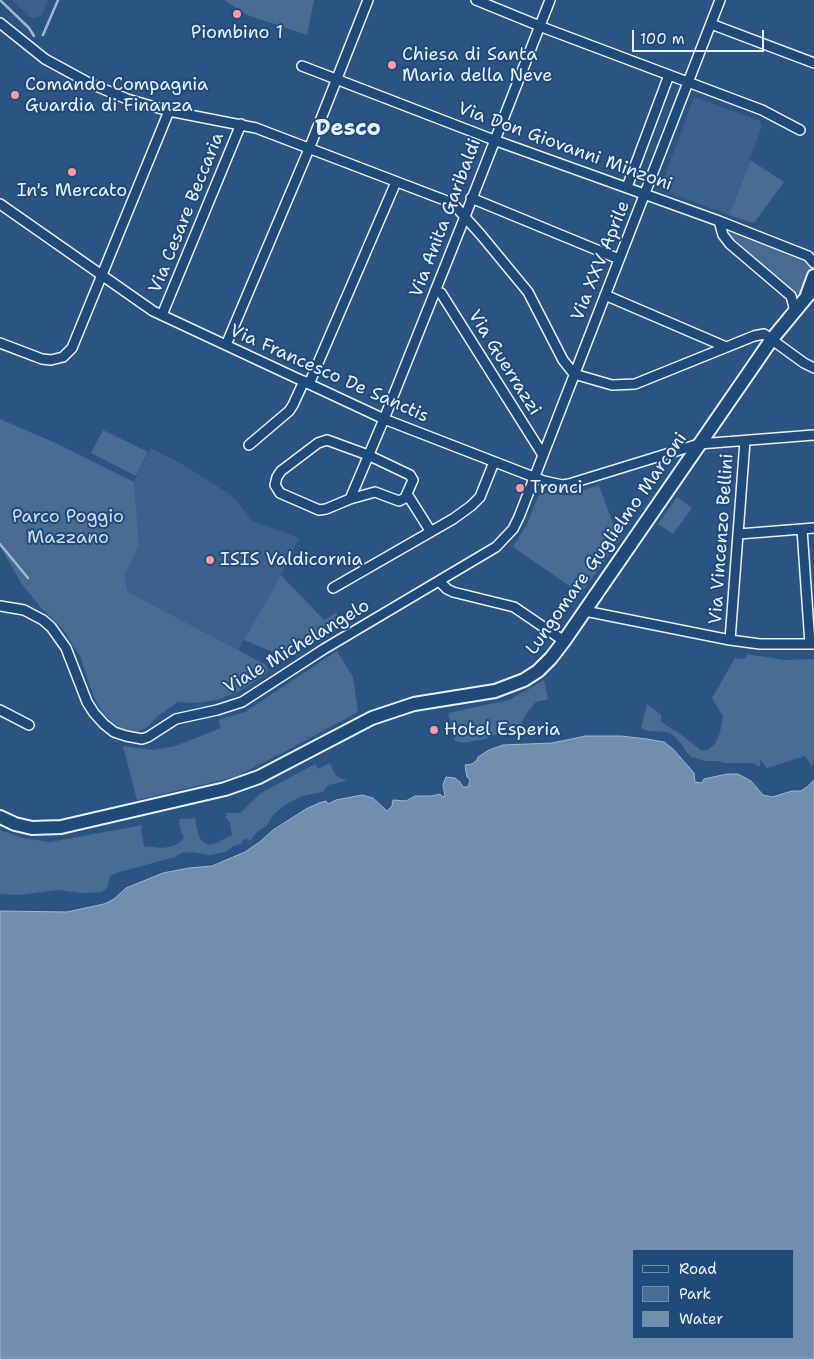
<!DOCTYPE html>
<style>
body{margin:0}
#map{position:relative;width:814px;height:1359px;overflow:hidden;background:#2b5482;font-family:"Shantell Sans",sans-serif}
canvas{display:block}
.legend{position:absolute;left:632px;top:1249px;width:162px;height:90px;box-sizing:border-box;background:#1f4a7a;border:1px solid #6f8dac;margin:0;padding:6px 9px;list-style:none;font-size:15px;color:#e8f1f8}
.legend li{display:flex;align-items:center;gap:10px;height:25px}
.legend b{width:25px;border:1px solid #6f8dac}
.scale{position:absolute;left:632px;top:30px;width:132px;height:22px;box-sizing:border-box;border:2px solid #e8f1f8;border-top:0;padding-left:6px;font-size:15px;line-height:18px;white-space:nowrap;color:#e8f1f8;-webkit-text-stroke:4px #1f4a7a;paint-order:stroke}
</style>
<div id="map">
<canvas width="814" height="1359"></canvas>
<ul class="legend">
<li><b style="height:6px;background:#1f4a7a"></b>Road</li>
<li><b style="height:14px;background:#476b93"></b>Park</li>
<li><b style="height:14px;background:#708ead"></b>Water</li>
</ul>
<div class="scale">100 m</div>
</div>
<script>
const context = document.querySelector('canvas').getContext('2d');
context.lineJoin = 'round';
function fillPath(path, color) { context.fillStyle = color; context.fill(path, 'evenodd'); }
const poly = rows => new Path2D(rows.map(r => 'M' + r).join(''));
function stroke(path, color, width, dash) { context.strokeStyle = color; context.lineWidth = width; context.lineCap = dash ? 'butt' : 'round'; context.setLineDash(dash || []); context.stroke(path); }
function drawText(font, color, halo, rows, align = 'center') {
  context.font = font + ' "Shantell Sans",sans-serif'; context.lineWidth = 4; context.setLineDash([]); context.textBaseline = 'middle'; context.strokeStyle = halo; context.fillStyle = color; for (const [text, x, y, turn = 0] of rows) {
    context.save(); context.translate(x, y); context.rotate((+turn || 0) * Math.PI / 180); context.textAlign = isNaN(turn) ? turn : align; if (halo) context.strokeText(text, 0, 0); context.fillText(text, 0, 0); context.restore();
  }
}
fillPath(poly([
 [12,0,48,0,42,15,36,18,31,18],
 [694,97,760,121,762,126,729,215,660,189],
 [151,448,182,464,231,495,253,521,299,538,281,575,238,651,128,592,124,577,139,544,134,482]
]), '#3a608b');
fillPath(poly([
 [224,0,314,0,307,35,247,15],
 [750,160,784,182,754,223,729,215],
 [728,233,739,234,803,259,810,269,808,281,797,295,760,263],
 [0,419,53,442,134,482,139,544,124,577,128,592,266,665,268,669,266,674,240,691,217,700,196,703,178,702,158,716,146,728,137,732,120,728,103,714,93,695,81,658,63,629,41,608,21,583,0,546],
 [103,430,148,452,136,476,91,453],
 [599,485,619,540,581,594,513,547,527,524,538,497,542,493,569,495],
 [677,497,692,508,673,534,658,524],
 [281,575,324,620,336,613,340,620,289,652,280,655,244,640],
 [337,651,353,677,358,712,284,752,235,777,137,800,123,746,154,750,175,746,221,728,218,720,245,712],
 [747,654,784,660,814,659,814,764,811,765,805,756,767,768,760,760,760,767,753,763,725,763,718,761,705,761,692,757,686,752,680,742,673,735,667,732,648,731,641,728,647,704,661,715,661,722,682,735,702,751,707,750,715,744,720,732,723,716,712,698,735,658,745,659],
 [544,680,548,699,536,702,526,714,519,728,510,728,485,739,463,743,455,741,448,713,509,700],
 [330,763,336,776,347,781,328,785,323,792,303,796,288,803,275,813,267,825,256,833,251,840,244,839,241,844,234,846,225,852,210,855,191,852,182,853,175,857,120,872,110,876,107,888,101,892,82,893,58,890,19,895,0,894,0,830,23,838,50,842,143,825,141,830,144,846,163,848,173,846,180,842,184,838,179,824,180,819,195,818,198,833,201,840,208,845,217,843,232,835,230,823,226,818,226,813,240,813,261,793,315,764,318,769]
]), '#476b93');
const water = poly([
 [586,736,621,736,647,739,664,742,673,749,694,773,695,782,702,783,704,779,727,774,738,774,751,781,763,795,772,797,792,791,801,791,807,787,814,780,814,1359,0,1359,0,911,67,912,104,904,114,899,126,888,163,873,189,868,212,866,245,852,261,841,273,830,306,809,319,803,326,801,328,804,336,800,362,795,373,798,387,811,392,806,393,800,406,801,415,796,431,796,440,794,443,797,445,796,443,785,446,777,455,778,460,782,463,787,468,787,470,780,467,777,465,765,472,764,477,760,478,757,489,750,503,745,552,743,586,736],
 [633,1250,793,1250,793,1338,633,1338,633,1250]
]);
fillPath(water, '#708ead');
stroke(water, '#a0b6cb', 1);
stroke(poly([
 [0,0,29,28,34,36],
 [43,35,58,0],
 [0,544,28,578]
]), '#a0b6cb', 2.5);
const street = poly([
 [476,0,547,29,762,110,800,130],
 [0,23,45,59,89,83,127,99,169,111,256,128,447,201,456,207,481,235,528,292,563,360,574,374,612,385,635,384,754,336,764,334,804,363,814,368],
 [711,24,814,63],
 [302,66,494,140,719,221,808,256,814,263],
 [627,187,669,75],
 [471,198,619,259],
 [0,204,153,311,384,419,544,481,562,485,569,484,699,444,814,435],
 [719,221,723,235,730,244,791,296,795,311],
 [435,291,441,293,543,455],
 [605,295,726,347],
 [162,315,241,124],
 [0,343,42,359,51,360,63,357,72,348,169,111],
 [226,345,309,149,368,0],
 [309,384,396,182],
 [327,440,368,455,410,475,413,480,405,498,399,501,375,492,350,499,326,509,319,510,280,493,275,485,277,477,281,471,318,443,327,440],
 [249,445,289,411,293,405,304,381],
 [407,494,431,532],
 [350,499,384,419,462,224,550,0],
 [802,529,810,644],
 [739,534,814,528],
 [439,581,447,589,453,592,514,607,564,641],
 [333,588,453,519,471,506,480,497,494,462],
 [0,606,24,610,43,620,51,627,66,648,87,702,94,713,104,724,114,732,126,736,142,739,148,737,176,719,217,710,242,702,324,649,496,547,513,529,519,517,720,0],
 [585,611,730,640,760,644,814,644],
 [730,640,745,441],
 [0,710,29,725]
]);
const secondary = poly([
 [807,295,814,276],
 [0,817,15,824,32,828,61,827,225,789,259,777,372,718,414,704,495,691,524,680,538,671,551,658,564,641,772,339,814,288]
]);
stroke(street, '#e8f1f8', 12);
stroke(secondary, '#e8f1f8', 16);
stroke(street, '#1f4a7a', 9);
stroke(secondary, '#1f4a7a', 12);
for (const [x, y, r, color] of [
 [237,14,5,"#ff9aa2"],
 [392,65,5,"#ff9aa2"],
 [15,95,5,"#ff9aa2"],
 [72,172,5,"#ff9aa2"],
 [520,488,5,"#ff9aa2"],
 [210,560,5,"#ff9aa2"],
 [434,730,5,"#ff9aa2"]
]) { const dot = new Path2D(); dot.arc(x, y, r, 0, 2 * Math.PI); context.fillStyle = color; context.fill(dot); stroke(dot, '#1f4a7a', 2); }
drawText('18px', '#e8f1f8', '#1f4a7a', [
 ["Piombino 1",237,33,"center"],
 ["Chiesa di Santa",402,55],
 ["Maria della Neve",402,76],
 ["Comando Compagnia",25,85],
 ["Guardia di Finanza",25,106],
 ["In's Mercato",72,191,"center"],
 ["Tronci",530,488],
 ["ISIS Valdicornia",220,560],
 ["Hotel Esperia",444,730]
], 'left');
drawText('18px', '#e8f1f8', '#1f4a7a', [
 ["Via Don Giovanni Minzoni",565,147,20],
 ["Via Cesare Beccaria",187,213,-68],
 ["Via Anita Garibaldi",446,218,-69],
 ["Via XXV Aprile",601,261,-68],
 ["Via Guerrazzi",504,363,58],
 ["Via Francesco De Sanctis",329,374,24],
 ["Via Vincenzo Bellini",722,539,-86],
 ["Lungomare Guglielmo Marconi",607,544,-55],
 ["Viale Michelangelo",297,647,-31]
]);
drawText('18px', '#d0dde9', '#1f4a7a', [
 ["Parco Poggio",68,517],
 ["Mazzano",68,538]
]);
drawText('bold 22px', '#e8f1f8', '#1f4a7a', [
 ["Desco",348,129]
]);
</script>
